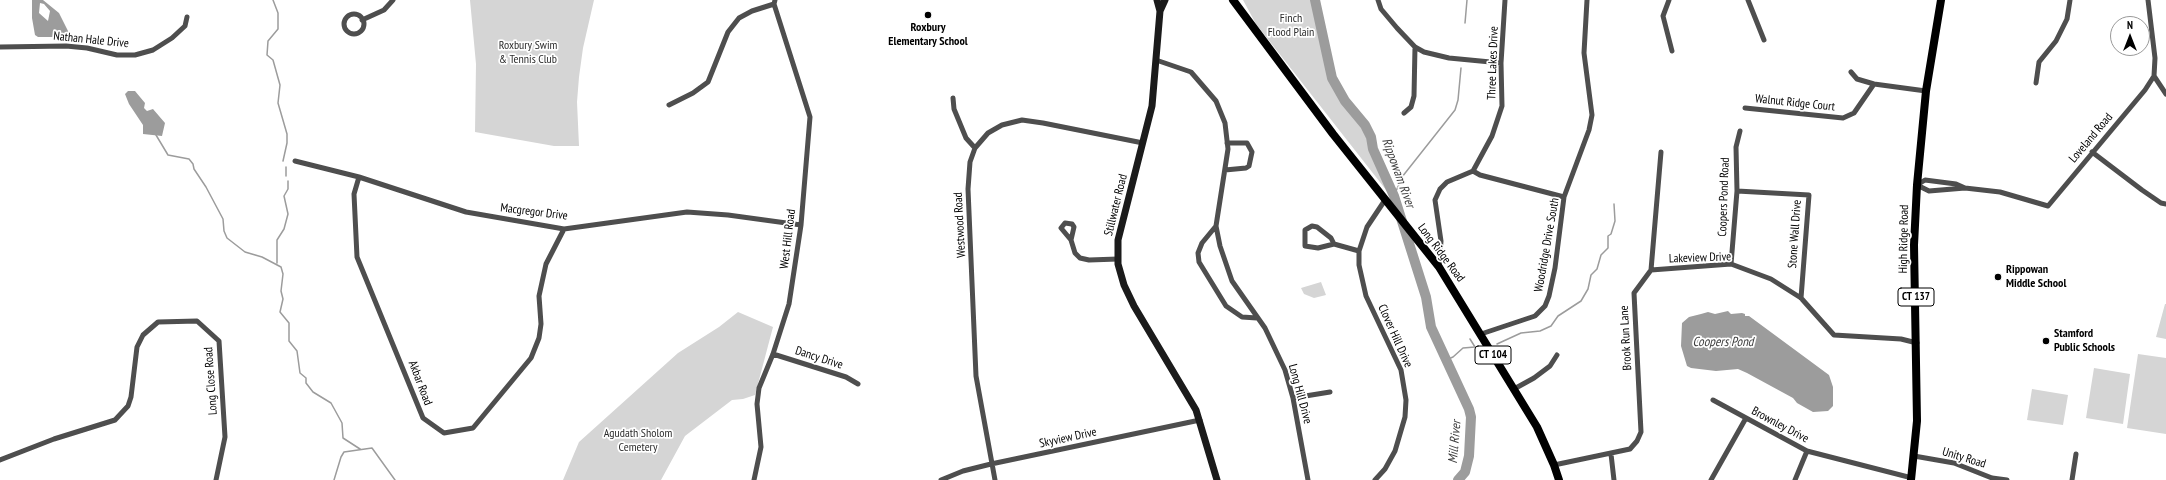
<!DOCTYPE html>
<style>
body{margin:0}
#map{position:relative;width:2166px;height:480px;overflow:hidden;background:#fff;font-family:"PT Sans Narrow",sans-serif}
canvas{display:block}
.north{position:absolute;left:2110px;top:16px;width:40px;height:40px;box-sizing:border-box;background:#fff;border:1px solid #999;border-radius:50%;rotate:0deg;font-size:11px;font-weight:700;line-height:16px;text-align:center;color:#000}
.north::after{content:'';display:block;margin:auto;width:14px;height:18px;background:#000;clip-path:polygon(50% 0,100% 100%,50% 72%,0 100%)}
</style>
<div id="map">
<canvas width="2166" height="480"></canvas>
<div class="north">N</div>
</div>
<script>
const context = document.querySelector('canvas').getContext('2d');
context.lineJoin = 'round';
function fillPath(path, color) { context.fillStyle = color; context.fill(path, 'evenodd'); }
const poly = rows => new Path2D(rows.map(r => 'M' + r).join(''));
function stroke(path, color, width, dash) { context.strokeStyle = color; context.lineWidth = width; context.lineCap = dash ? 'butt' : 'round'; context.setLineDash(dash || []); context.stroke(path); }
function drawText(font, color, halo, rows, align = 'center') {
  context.font = font + ' "PT Sans Narrow",sans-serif'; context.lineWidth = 3.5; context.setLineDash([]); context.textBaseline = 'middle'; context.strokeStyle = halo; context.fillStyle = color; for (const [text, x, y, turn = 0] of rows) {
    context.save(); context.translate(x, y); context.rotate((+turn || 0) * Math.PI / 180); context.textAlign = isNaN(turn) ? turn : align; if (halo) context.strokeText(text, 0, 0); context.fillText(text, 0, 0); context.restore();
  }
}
fillPath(poly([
 [470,0,594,0,583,48,579,77,577,102,579,146,554,146,475,132,476,64],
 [1243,0,1313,0,1327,72,1332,81,1363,119,1393,183,1390,195,1256,24],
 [1321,282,1326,295,1314,298,1304,294,1301,288],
 [2165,304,2166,304,2166,339,2156,337],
 [738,312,773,327,755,395,743,399,732,400,685,436,661,480,563,480,579,442,678,353,719,327],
 [2138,354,2166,358,2166,434,2127,428],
 [2094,368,2130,374,2123,424,2086,418],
 [2032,389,2068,395,2063,425,2027,420]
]), '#d5d5d5');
fillPath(poly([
 [32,0,43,0,59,13,70,35,67,37,38,37,35,35,32,18],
 [40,3,44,4,50,11,48,21,39,13],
 [128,91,135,91,145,103,144,108,147,111,153,109,165,123,162,136,143,134,143,125,129,104,125,94],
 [1728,311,1731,314,1742,313,1745,314,1745,316,1749,316,1829,375,1833,387,1833,406,1828,411,1813,412,1797,403,1793,398,1747,373,1738,369,1716,371,1691,368,1687,366,1681,346,1682,323,1689,317,1701,314,1708,312,1715,314]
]), '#9c9c9c');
stroke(poly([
 [273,0,278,13,278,29,268,41,267,55,273,60,280,85,278,103,287,134,287,143,283,161],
 [1465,23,1467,0],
 [156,135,168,155,189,159,193,164,194,169,206,187,223,219,224,231,227,238,245,252,262,257,281,267,283,274,281,291,283,299,280,312,289,323,289,341,297,351,300,373,306,378,306,383,313,392,331,403,342,423,343,438,360,449],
 [286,167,286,176],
 [1394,196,1402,177,1455,110,1458,100,1461,68],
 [277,263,277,240,284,229,288,214,284,196,288,189,288,181],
 [1497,344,1521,333,1540,331,1551,326,1558,316,1581,301,1588,289,1591,275,1597,269,1601,255,1608,248,1608,236,1611,234,1615,221,1614,204],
 [1446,360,1453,357,1463,348,1475,347,1470,339],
 [334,480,341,457,344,452,372,448,395,480]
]), '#9c9c9c', 1.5);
stroke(poly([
 [1315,0,1332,78,1345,101,1365,125,1371,137,1373,149,1394,196,1426,297,1431,327,1469,409,1471,417,1469,456,1465,472,1458,480]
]), '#9c9c9c', 10);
stroke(poly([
 [1378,0,1381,9,1397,28,1415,47,1424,52,1449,58,1501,63],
 [1669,0,1663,16,1672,51],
 [1748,0,1764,40],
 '344 24a10 10 0 1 1 20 0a10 10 0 1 1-20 0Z',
 [362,20,384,10,393,0],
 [0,47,66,46,87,48,117,55,135,55,153,50,172,38,185,26,187,17],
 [1156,60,1191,72,1216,101,1225,123,1228,149,1216,226,1220,246,1232,281,1265,328,1285,370,1293,398,1308,480],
 [1851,72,1857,79,1874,84,1926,91],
 [2154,76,2166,94],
 [2036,83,2039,62,2056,41,2067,19,2070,0],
 [953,98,954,109,966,138,975,148],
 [669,105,693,93,708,82,728,32,739,18,752,11,774,4],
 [1745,108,1843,118,1854,113,1874,84],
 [1404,113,1411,107,1414,96,1415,47],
 [2092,152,2142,190,2161,203,2166,204],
 [295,161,359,177,466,212,564,229,687,212,728,215,801,225],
 [1225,170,1246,168,1249,166,1252,152,1247,143,1227,143],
 [1473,171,1480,175,1564,197],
 [359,177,354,194,357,257,423,418,444,433,473,428,531,358,539,338,541,324,539,296,546,264,564,229],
 [1965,188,1929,191,1917,185,1925,180,1956,184,1965,188,2000,192,2048,206,2145,90,2154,76,2155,58,2148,0],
 [1737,191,1809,195,1801,298],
 [1216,226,1202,243,1198,253,1199,262,1226,306,1242,317,1257,318],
 [1071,240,1074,227,1072,224,1065,223,1061,228,1071,240,1075,253,1080,258,1089,260,1118,259],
 [1334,244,1318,248,1305,246,1305,230,1312,226,1317,227,1331,238,1334,244,1359,251],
 [1731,264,1737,191,1736,147,1740,131],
 [1439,267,1441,241,1435,200,1440,189,1447,182,1473,171,1492,136,1502,106,1501,63,1505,0],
 [1651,270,1731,264,1771,279,1801,298,1834,335,1901,339,1917,343],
 [1481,334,1535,316,1545,306,1549,296,1555,268,1564,197,1589,130,1592,115,1584,53,1587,0],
 [773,354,846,377,858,384],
 [1514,389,1534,378,1550,366,1557,355],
 [1293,398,1330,392],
 [1713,400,1807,451,1912,478],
 [1611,454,1614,480],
 [1914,456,1954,463,1992,478,2007,480],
 [0,460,54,439,115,420,128,406,131,397,137,347,143,335,158,322,197,321,219,341,225,437,216,480],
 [1554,465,1630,449,1637,441,1641,432,1634,293,1651,270,1661,152],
 [754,480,761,447,757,404,759,388,773,354,789,304,801,225,810,117,774,4,775,0],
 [941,480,963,471,991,464,1200,420],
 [995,480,976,376,968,189,970,162,975,148,988,133,1002,125,1022,120,1043,123,1143,143],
 [1375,480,1385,469,1395,451,1405,417,1406,400,1401,370,1366,296,1359,265,1359,251,1367,227,1385,200],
 [1711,480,1746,418],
 [1795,480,1807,451],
 [2072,480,2076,454]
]), '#4e4e4e', 5);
stroke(poly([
 [1157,0,1160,11,1152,106,1118,240,1118,264,1124,285,1134,306,1196,410,1217,480],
 [1160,11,1165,0]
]), '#1b1b1b', 7);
stroke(poly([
 [1233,0,1333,134,1439,267,1537,427,1554,465,1559,480],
 [1911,480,1917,421,1914,245,1917,185,1926,91,1941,0]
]), '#000', 8);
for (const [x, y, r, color] of [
 [928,15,4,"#000"],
 [1998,277,4,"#000"],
 [2046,341,4,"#000"]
]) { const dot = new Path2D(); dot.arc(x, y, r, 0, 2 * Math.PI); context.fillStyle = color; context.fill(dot); stroke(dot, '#fff', 1.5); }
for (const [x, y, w] of [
 [1916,297,36],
 [1493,355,36]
]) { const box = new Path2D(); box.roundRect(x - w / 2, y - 9, w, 18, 3); context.fillStyle = '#fff'; context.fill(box); stroke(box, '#000', 1); }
drawText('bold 11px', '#000', null, [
 ["CT 137",1916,297],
 ["CT 104",1493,355]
]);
drawText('12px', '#2c2c2c', '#fff', [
 ["Finch",1291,19],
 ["Flood Plain",1291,33],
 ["Roxbury Swim",528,46],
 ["& Tennis Club",528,60],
 ["Agudath Sholom",638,434],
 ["Cemetery",638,448]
]);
drawText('bold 12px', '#000', '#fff', [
 ["Roxbury",928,28,"center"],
 ["Elementary School",928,42,"center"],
 ["Rippowan",2006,270],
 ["Middle School",2006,284],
 ["Stamford",2054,334],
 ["Public Schools",2054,348]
], 'left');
drawText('12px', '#000', '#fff', [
 ["Nathan Hale Drive",91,40,6],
 ["Three Lakes Drive",1493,63,-88],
 ["Walnut Ridge Court",1795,103,6],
 ["Loveland Road",2091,138,-50],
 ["Coopers Pond Road",1724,197,-88],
 ["Stillwater Road",1116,205,-76],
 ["Macgregor Drive",534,212,7],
 ["Westwood Road",960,225,-93],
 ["Stone Wall Drive",1795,234,-86],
 ["West Hill Road",788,239,-83],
 ["High Ridge Road",1904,239,-89],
 ["Woodridge Drive South",1547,245,-80],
 ["Long Ridge Road",1441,253,53],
 ["Lakeview Drive",1700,258,-2],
 ["Clover Hill Drive",1395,336,66],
 ["Brook Run Lane",1626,338,-93],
 ["Dancy Drive",819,358,18],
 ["Long Close Road",211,381,-94],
 ["Akbar Road",420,383,69],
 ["Long Hill Drive",1300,394,75],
 ["Brownley Drive",1780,425,28],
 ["Skyview Drive",1068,438,-12],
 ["Unity Road",1964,458,17]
]);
drawText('italic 13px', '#3d3d3d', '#fff', [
 ["Rippowam River",1398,173,70],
 ["Coopers Pond",1723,342],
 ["Mill River",1455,442,-85]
]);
</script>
